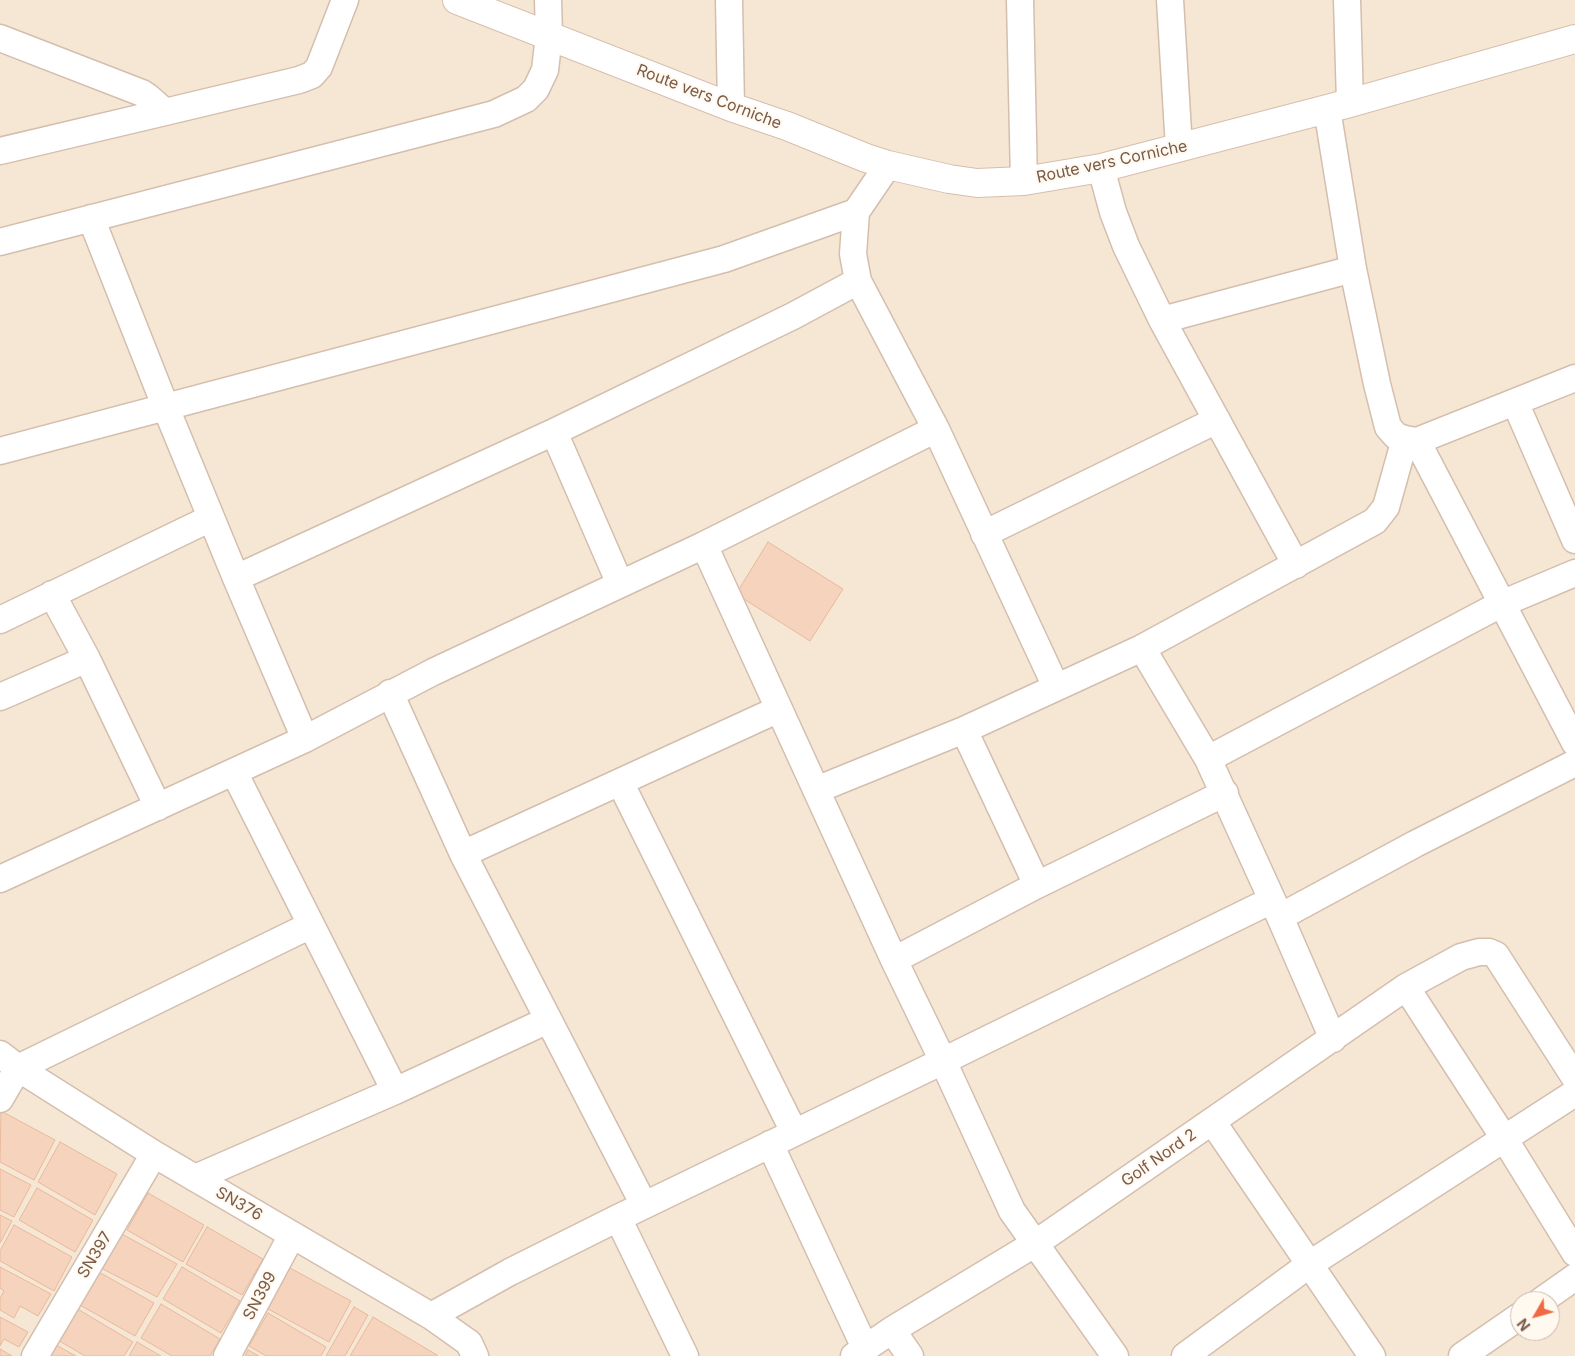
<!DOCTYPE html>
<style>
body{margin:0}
#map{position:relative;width:1575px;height:1356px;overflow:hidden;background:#fef5e7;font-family:Inter,sans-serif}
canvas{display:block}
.north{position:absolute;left:1510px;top:1291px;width:50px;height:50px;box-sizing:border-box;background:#fff9ef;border:1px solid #cab9ad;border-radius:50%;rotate:232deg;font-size:14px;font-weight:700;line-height:20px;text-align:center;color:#7a5a49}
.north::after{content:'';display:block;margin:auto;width:18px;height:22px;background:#f06944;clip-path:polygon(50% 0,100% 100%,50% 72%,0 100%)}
</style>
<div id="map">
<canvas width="1575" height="1356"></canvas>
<div class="north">N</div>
</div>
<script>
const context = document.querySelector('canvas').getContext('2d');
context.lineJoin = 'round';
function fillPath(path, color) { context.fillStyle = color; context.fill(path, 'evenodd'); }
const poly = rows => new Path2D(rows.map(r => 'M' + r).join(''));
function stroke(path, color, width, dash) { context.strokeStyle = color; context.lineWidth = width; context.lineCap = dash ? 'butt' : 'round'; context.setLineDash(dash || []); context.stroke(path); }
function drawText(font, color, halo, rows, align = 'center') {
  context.font = font + ' Inter,sans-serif'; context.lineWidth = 4; context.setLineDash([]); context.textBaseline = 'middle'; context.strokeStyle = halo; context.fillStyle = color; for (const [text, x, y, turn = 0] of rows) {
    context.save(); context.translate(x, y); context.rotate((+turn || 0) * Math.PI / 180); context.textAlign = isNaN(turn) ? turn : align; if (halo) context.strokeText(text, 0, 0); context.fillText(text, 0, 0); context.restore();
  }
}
fillPath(poly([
 [0,0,1575,0,1575,1356,0,1356],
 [1520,1301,1550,1301,1550,1331,1520,1331]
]), '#f6e7d5');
const building = poly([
 [768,542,843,589,810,641,736,594,768,542],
 [1,1111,55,1140,34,1180,0,1162,1,1111],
 [60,1142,117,1174,95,1215,38,1182,60,1142],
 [0,1169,31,1185,14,1217,0,1210,0,1169],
 [37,1188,93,1220,75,1252,19,1220,37,1188],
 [148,1193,204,1225,183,1262,127,1230,148,1193],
 [0,1215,12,1221,0,1243,0,1215],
 [14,1225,72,1257,54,1291,0,1261,0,1251,14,1225],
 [207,1227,263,1259,242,1295,186,1264,207,1227],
 [118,1232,177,1264,157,1297,99,1267,118,1232],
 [0,1267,51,1294,38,1316,20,1306,14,1318,0,1310,0,1298,4,1291,0,1288,0,1267],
 [182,1267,240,1301,221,1333,163,1299,182,1267],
 [290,1268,351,1301,329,1342,268,1309,290,1268],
 [97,1271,154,1303,135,1336,78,1304,97,1271],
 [161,1304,220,1339,210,1356,172,1356,141,1338,161,1304],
 [354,1307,368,1315,345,1356,326,1356,354,1307],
 [76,1308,133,1342,124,1356,85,1356,56,1339,76,1308],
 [268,1313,326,1347,321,1356,266,1356,249,1346,268,1313],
 [0,1317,28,1332,19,1347,4,1339,0,1346,0,1317],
 [373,1317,437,1355,437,1356,350,1356,373,1317],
 [49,1341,76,1356,41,1356,49,1341],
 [137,1342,161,1356,129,1356,137,1342],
 [0,1349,12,1356,0,1356,0,1349],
 [248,1350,259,1356,245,1356,248,1350]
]);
fillPath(building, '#f5d3bd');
stroke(building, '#e9b99c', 1);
const minor = poly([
 [729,0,731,107],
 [1020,0,1024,181],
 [1170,0,1179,148],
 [1347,0,1350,103],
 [0,38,142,93,148,97,165,112,0,151],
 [1327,109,1353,269,1377,384,1388,427,1396,436,1405,439,1417,441,1575,378],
 [165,112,299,80,312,75,319,67,345,0],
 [888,165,856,212,853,254,858,281,936,429,1056,687],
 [1101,168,1113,212,1126,246,1162,320,1296,565],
 [91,218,166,408,236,578,305,739],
 [0,242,494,114,526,99,536,89,545,70,549,35,548,0],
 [1162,320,1353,269],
 [1515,402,1575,540],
 [554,432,620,584],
 [1417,441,1575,743],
 [0,451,724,259,856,212],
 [984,534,1217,420],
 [704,545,894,960,943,1061,1012,1211,1115,1356],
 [236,578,554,432,793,316,858,281],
 [52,594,87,659,158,807],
 [0,620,211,518],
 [1142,648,1208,759,1280,917,1333,1039],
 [390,693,463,854,644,1205],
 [0,697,87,659],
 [964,730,1037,885],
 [1208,759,1501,604,1575,573],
 [234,772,395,1091],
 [620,782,794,1132],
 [816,790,964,730,1142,648,1375,521,1386,507,1405,439],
 [463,854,779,709],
 [0,879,305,739,433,672,704,545,936,429],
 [1280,917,1415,844,1575,763],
 [894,960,1037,885,1225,793],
 [1406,987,1504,1138,1575,1253],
 [0,1054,18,1068,154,1154,431,1316,469,1343,475,1356],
 [0,1099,18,1068,311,925],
 [1212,1121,1372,1356],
 [770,1144,865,1348],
 [195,1178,395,1091,548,1020],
 [618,1218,685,1356],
 [1541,1301,1575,1277],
 [431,1316,510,1272,618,1218,943,1061,1272,900],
 [892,1330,910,1356],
 [35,1356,154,1154],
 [227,1356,292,1235],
 [854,1356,892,1330,1036,1243,1406,987,1461,957,1479,952,1489,952,1496,955,1575,1078],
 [1185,1356,1310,1264,1575,1093],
 [1462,1356,1520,1316]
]);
const secondary = poly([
 [457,0,731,107,787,126,866,158,888,165,949,179,977,183,1024,181,1101,168,1350,103,1575,39]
]);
stroke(minor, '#d4beae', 29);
stroke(secondary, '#d7beab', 30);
stroke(minor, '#fff', 26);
stroke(secondary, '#fff', 28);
drawText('16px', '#7a5a49', '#fff9ef', [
 ["Route vers Corniche",709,97,21],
 ["Route vers Corniche",1112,162,-12],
 ["Golf Nord 2",1159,1158,-35],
 ["SN376",239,1204,30],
 ["SN397",95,1255,-59],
 ["SN399",260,1296,-62]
]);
</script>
